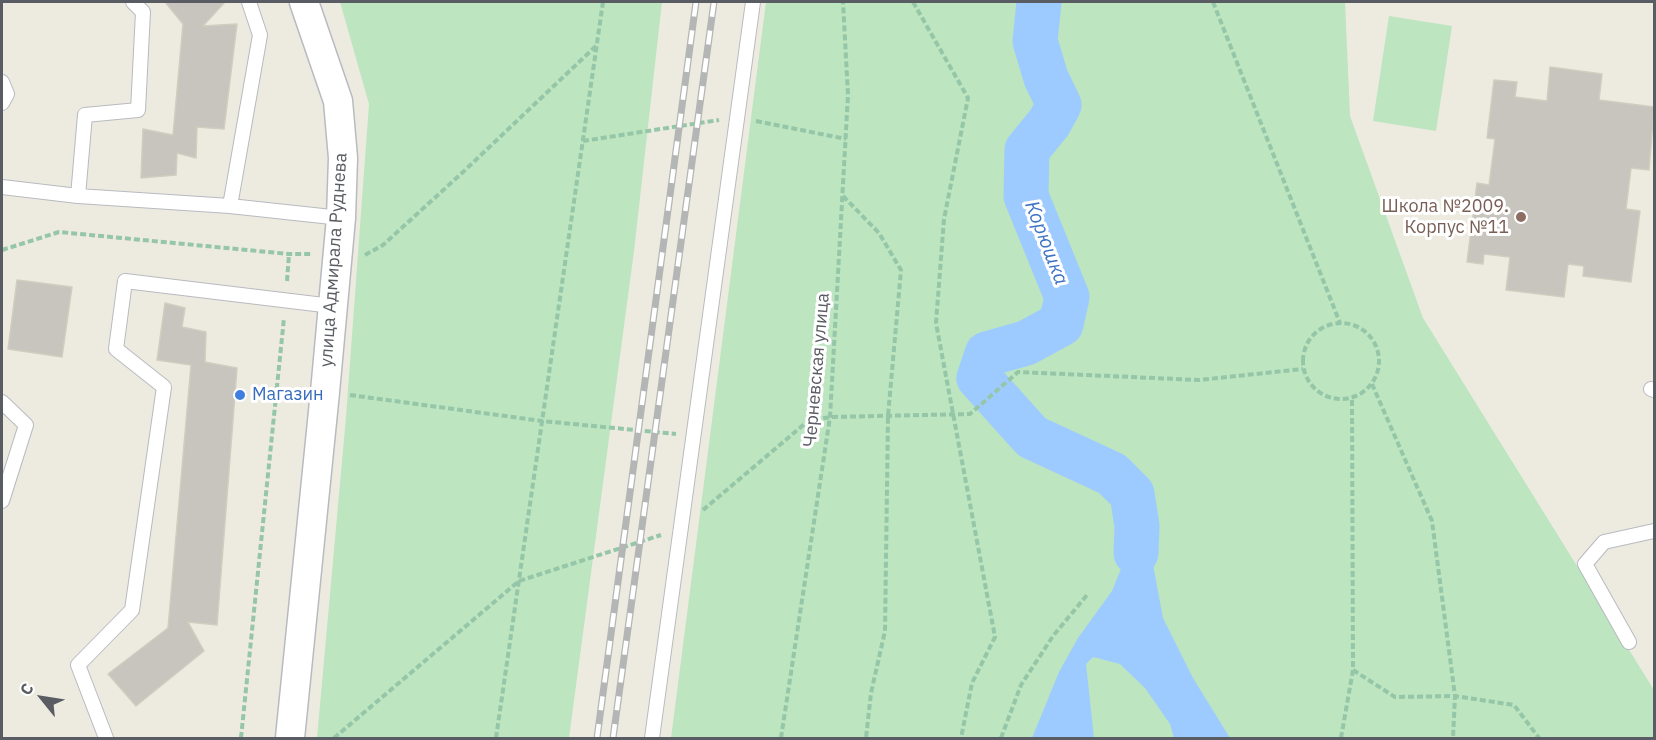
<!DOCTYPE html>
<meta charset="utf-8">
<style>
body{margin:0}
#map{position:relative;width:1656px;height:740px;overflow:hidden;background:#edebe0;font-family:"IBM Plex Sans",sans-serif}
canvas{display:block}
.frame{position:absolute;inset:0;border:3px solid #595c62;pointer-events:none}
.north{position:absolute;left:12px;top:668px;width:60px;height:60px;-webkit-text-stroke:4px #fff;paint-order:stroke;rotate:300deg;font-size:16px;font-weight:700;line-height:24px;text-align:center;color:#595c62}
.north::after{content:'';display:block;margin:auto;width:21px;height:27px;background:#595c62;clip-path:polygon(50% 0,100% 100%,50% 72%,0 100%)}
</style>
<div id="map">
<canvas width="1656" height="740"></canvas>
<div class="frame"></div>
<div class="north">С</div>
</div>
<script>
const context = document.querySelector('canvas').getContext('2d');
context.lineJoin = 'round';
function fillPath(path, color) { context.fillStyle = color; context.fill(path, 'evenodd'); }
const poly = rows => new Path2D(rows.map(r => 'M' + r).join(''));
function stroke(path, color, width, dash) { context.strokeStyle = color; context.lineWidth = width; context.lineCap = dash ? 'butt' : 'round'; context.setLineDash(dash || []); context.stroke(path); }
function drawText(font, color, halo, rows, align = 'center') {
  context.font = font + ' "IBM Plex Sans",sans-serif'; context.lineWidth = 6; context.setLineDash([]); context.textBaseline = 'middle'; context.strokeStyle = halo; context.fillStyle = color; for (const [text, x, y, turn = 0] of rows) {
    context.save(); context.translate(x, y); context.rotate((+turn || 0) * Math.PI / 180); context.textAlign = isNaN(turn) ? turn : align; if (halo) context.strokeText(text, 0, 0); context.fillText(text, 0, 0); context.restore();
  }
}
fillPath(poly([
 [340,2,662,2,634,251,569,738,317,738,346,417,369,104],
 [766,2,1345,2,1350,116,1423,318,1654,690,1654,738,671,738],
 [1389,16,1452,26,1436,131,1373,121]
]), '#bce5c0');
fillPath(poly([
 [1132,494,1140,496,1163,618,1193,678,1230,738,1174,738,1170,724,1145,688,1120,664,1093,657,1086,664,1094,738,1032,738,1059,672,1078,638,1112,591,1129,549,1128,501]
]), '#9ecbff');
stroke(poly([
 [1039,2,1035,41,1046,78,1059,105,1049,123,1027,150,1026,196,1067,297,1061,324,1026,343,987,354,979,378,1032,437,1112,474,1132,494,1137,526,1136,553]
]), '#9ecbff', 45);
const building = poly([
 [165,2,225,2,203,26,237,24,224,129,197,127,196,158,177,153,176,175,141,178,143,129,173,135,183,24,165,2],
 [1550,67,1602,74,1599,100,1654,107,1649,170,1631,168,1626,209,1640,211,1631,282,1583,276,1584,266,1568,264,1564,297,1506,290,1510,257,1484,254,1483,264,1467,262,1477,183,1489,185,1495,139,1487,138,1494,80,1517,82,1515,97,1547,101,1550,67],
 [17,280,72,287,62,357,8,349,17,280],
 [165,303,185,308,182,327,206,332,205,362,237,368,217,625,188,622,204,651,136,706,108,674,168,628,191,365,157,360,165,303]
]);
fillPath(building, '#c7c5be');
stroke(building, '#d1cdbf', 1.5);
const lane = poly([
 [2,82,7,94,2,103],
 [2,187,78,196,230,206,341,218],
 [78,196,85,115,138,110,143,12,133,2],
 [230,206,260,35,249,2],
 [1651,389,1654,390],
 [2,402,26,425,2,501],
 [1629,642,1585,564,1604,542,1654,531],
 [106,738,78,665,132,610,164,387,116,349,125,281,332,306],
 [652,738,753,2]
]);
const street = poly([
 [290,738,325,392,341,218,343,158,338,101,304,2]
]);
stroke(lane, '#b8bac0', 16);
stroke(street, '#b8bac0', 31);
stroke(poly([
 [913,2,968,98,944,219,936,323,995,637,972,683,961,738],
 [1213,2,1340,323],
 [756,121,846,139],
 [583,141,719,120],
 [843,196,879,233,901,270,888,416,885,631,871,693,866,738],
 [2,250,59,232,289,254,312,254],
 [365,255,383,245,462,173,597,45],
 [287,281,289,254],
 '1303 361a38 38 0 1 1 76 0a38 38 0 1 1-76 0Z',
 [1372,384,1432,521,1455,696,1453,738],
 [350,395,542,421,676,434],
 [703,510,808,421,830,417,970,414,1018,372,1199,380,1303,369],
 [1353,670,1395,697,1455,696,1514,705,1539,738],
 [241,738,284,318],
 [334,738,519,581,661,535],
 [496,738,603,2],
 [781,738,830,417,848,95,843,2],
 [1001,738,1021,685,1053,636,1087,595],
 [1341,738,1353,670,1352,398]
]), '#95c6a8', 4, [6, 3]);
stroke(lane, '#fff', 14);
stroke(street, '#fff', 28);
const rail = poly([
 [597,738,696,2],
 [613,738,714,2]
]);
stroke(rail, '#b4b5b5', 7);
stroke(rail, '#fff', 4.5, [14]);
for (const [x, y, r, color] of [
 [1521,217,6,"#8d6e63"],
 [240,395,6,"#3f7fe0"]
]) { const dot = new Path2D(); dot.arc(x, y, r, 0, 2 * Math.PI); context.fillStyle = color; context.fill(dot); stroke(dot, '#fff', 2); }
drawText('18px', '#785e54', '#fff', [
 ["Школа №2009.",1509,207],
 ["Корпус №11",1509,228]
], 'right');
drawText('18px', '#595c62', '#fff', [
 ["улица Адмирала Руднева",334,260,-86],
 ["Черневская улица",817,370,-85]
]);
drawText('18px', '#366cbe', '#fff', [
 ["Магазин",252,395]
], 'left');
drawText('italic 20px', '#3f73c4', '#fff', [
 ["Корюшка",1046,243,69]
]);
</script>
